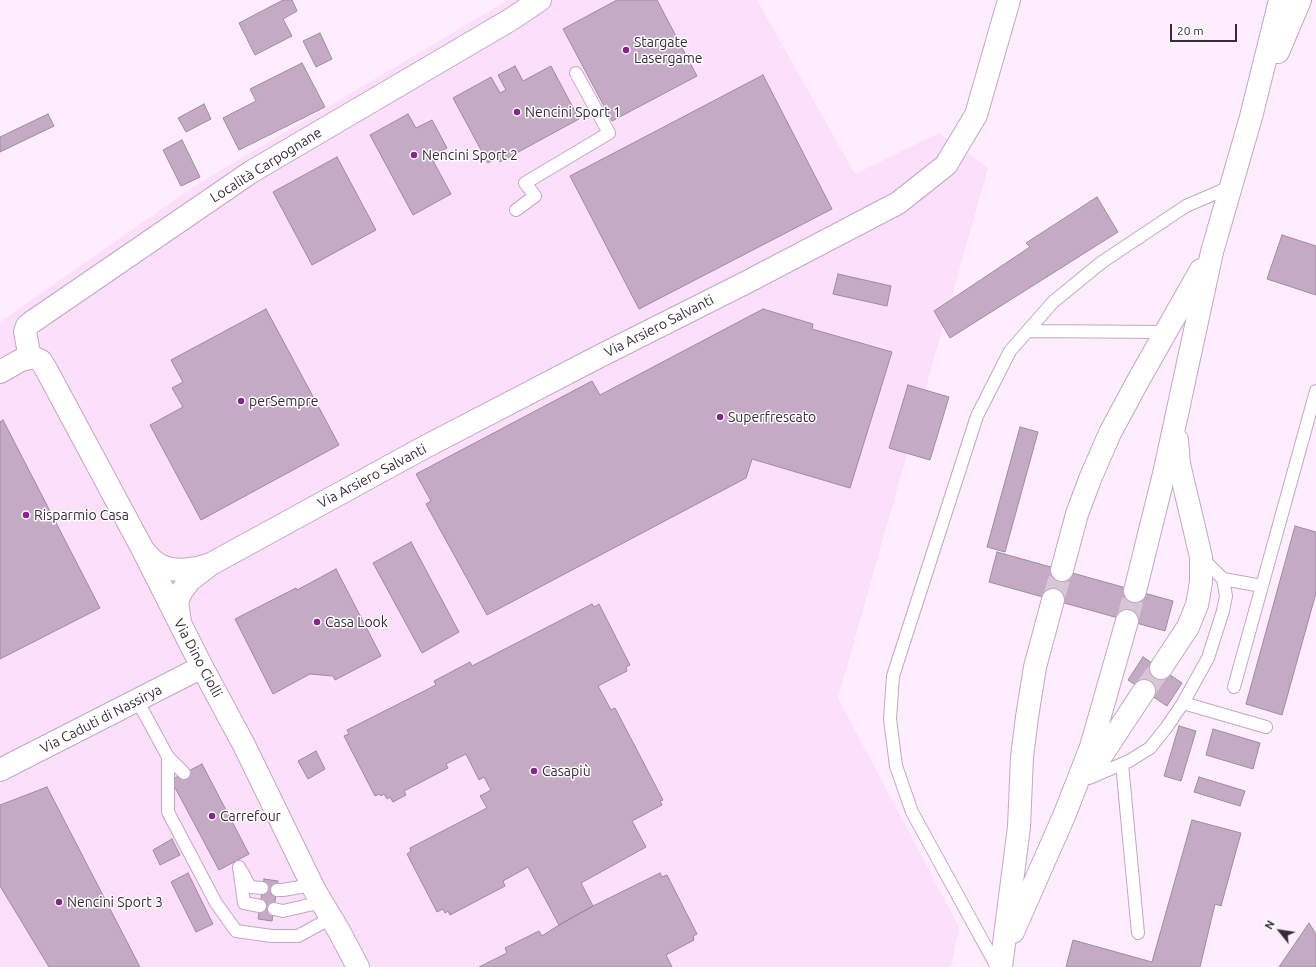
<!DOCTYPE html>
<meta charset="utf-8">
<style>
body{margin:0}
#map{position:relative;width:1316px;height:967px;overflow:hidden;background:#feedfe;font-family:Ubuntu,sans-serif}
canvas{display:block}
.north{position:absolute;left:1260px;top:911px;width:40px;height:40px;-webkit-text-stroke:3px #fff;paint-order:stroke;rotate:300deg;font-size:11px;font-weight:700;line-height:16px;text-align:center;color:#362b36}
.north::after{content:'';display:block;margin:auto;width:14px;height:18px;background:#362b36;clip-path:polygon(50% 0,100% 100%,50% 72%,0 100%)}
.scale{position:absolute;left:1170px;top:24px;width:67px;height:18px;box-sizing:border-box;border:2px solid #362b36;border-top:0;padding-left:5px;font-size:12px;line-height:14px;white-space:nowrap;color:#362b36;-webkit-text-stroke:3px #fff;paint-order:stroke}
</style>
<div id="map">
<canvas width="1316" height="967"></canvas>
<div class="north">N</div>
<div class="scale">20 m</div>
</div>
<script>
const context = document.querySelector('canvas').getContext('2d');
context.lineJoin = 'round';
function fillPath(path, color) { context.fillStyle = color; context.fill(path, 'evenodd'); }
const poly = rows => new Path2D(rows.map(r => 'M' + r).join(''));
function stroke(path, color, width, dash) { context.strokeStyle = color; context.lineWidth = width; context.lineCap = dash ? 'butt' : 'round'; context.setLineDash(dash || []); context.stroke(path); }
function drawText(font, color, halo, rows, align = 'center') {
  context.font = font + ' Ubuntu,sans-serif'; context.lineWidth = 3; context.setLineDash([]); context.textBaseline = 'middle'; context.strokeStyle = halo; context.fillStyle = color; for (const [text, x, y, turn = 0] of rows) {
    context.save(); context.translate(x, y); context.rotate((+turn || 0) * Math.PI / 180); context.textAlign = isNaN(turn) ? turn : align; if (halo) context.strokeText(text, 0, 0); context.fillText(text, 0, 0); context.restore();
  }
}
fillPath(poly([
 [508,0,757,0,855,174,939,133,988,168,838,698,959,927,951,967,0,967,0,322,196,185]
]), '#fbdffb');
const building = poly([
 [283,0,292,0,297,11,283,19,292,36,255,55,239,23,283,0],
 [617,0,657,0,697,76,612,121,563,29,617,0],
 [320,33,332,59,316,67,303,41,320,33],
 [302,63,325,107,239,150,223,118,256,101,250,89,302,63],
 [515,66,523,81,551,66,579,119,500,162,498,157,488,163,453,98,491,77,500,93,506,90,498,75,515,66],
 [763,75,832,209,639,309,570,176,763,75],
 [204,104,211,119,186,132,178,118,204,104],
 [48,114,54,126,0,152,0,137,48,114],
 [408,114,416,128,432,120,447,148,431,157,451,194,413,215,370,135,408,114],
 [182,140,200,177,181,186,163,150,182,140],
 [337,157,376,230,312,265,273,192,337,157],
 [1097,197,1118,232,950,338,934,311,1030,247,1026,243,1097,197],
 [1282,235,1316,246,1316,295,1267,279,1282,235],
 [838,274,891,286,887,306,833,294,838,274],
 [266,309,339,445,201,520,150,425,183,407,172,388,183,382,171,360,266,309],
 [763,309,813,324,812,329,892,352,850,488,752,459,746,478,487,615,426,504,431,501,416,474,592,381,600,395,763,309],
 [908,385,949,397,930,460,889,448,908,385],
 [3,420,100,608,0,659,0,422,3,420],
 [1020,427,1038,432,1005,552,987,547,1020,427],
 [1295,526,1316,532,1316,593,1282,715,1246,704,1295,526],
 [411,542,459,632,422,653,373,563,411,542],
 [997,552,1173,601,1165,631,989,582,997,552],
 [336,569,381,656,335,680,333,676,310,674,273,694,235,619,296,588,297,590,336,569],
 [592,604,594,607,599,604,630,665,626,667,627,671,598,686,611,710,615,708,663,800,660,801,662,805,632,821,646,847,581,883,593,906,559,925,528,867,503,881,505,886,450,915,448,911,445,913,443,909,437,912,407,854,411,851,410,848,487,808,480,796,491,790,484,777,479,780,466,754,446,764,448,768,404,791,406,795,393,802,390,797,387,799,384,794,381,796,379,794,375,796,344,736,349,734,347,730,436,685,434,681,470,662,472,666,592,604],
 [1143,657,1182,683,1167,706,1128,680,1143,657],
 [1179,726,1196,731,1181,781,1164,776,1179,726],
 [1213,729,1260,743,1253,769,1206,755,1213,729],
 [316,751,325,769,308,779,298,761,316,751],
 [202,764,249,854,219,870,171,780,202,764],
 [1199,777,1245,791,1240,806,1194,792,1199,777],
 [47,787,140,967,49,967,0,886,0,805,47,787],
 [1192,820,1241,833,1221,906,1215,904,1200,967,1066,967,1073,940,1152,962,1192,820],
 [172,839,180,855,160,865,153,850,172,839],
 [188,873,213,924,196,932,171,882,188,873],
 [660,873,662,877,667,875,697,934,693,936,694,940,666,955,672,967,479,967,507,953,505,948,539,931,542,936,559,925,593,906,660,873],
 [264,879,278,881,272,921,258,919,264,879],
 [1309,923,1316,934,1316,967,1279,967,1309,923]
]);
fillPath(building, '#c4aac5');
stroke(building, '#a289a3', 1);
stroke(poly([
 [1053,600,1062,570],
 [1127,621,1135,591],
 [1144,691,1161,668]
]), '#d6c6d6', 22, [22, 11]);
const service = poly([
 [516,210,535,196,525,183,609,133,576,73],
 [1028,331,1166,332],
 [1223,579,1262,586],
 [1234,687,1316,391],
 [137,700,168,757,184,773],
 [1183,703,1266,727],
 [168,757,168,812,216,903,236,931,272,936,298,936,331,918],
 [1122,764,1138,933],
 [1089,778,1129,761,1150,748,1166,728,1183,703,1208,658,1223,611,1226,596,1223,579,1201,557],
 [239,867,244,903,260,906],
 [242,872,250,887,262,888],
 [277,890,283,890,312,885],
 [274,909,283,911,322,902],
 [997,967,912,812,896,766,890,719,893,676,977,416,1010,351,1053,302,1102,262,1186,206,1230,187]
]);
const minor = poly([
 [30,358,25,332,27,326,32,322,251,172,510,20,540,0],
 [0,372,21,360,30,358,35,358,41,361,46,369,142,548,202,667,244,745,315,891,339,931,358,967],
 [144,551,152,560,161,566,170,569,182,570,198,568,211,564,190,580,181,592,177,602,180,622],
 [211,564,423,448,598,357,747,282,898,203,946,165,976,115,1009,0],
 [0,770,202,667]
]);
const motorway = poly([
 [1278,52,1300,0],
 [1062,570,1077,514,1090,479,1110,433,1139,379,1201,270],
 [1135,591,1164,474,1212,252,1251,117,1280,0],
 [1161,668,1188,627,1197,605,1201,582,1201,557,1179,464,1177,440],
 [1092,770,1144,691],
 [1013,932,1064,816,1091,747,1127,621],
 [1001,967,1019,827,1022,757,1027,717,1035,667,1053,600]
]);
stroke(service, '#c2a7c2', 14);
stroke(minor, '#c2a7c2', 24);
stroke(motorway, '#c2a7c2', 24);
stroke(service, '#fff', 12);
stroke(minor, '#fff', 22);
stroke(motorway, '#fff', 22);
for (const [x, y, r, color] of [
 [626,50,4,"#86248d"],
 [517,112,4,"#86248d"],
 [414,155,4,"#86248d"],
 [241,401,4,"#86248d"],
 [720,417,4,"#86248d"],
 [26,515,4,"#86248d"],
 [317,622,4,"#86248d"],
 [534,771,4,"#86248d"],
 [212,816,4,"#86248d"],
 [59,902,4,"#86248d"]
]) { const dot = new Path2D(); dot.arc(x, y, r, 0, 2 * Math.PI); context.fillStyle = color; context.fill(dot); stroke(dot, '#fff', 1.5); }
drawText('14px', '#362b36', '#fff', [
 ["Stargate",634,42],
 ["Lasergame",634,58],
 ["Nencini Sport 1",525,112],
 ["Nencini Sport 2",422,155],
 ["perSempre",249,401],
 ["Superfrescato",728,417],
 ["Risparmio Casa",34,515],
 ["Casa Look",325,622],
 ["Casapiù",542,771],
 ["Carrefour",220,816],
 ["Nencini Sport 3",67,902]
], 'left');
drawText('14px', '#362b36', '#fff', [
 ["Località Carpognane",266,165,-32],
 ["Via Arsiero Salvanti",659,326,-27],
 ["Via Arsiero Salvanti",372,476,-28],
 ["Via Dino Ciolli",198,658,62],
 ["Via Caduti di Nassirya",101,719,-27]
]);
</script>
